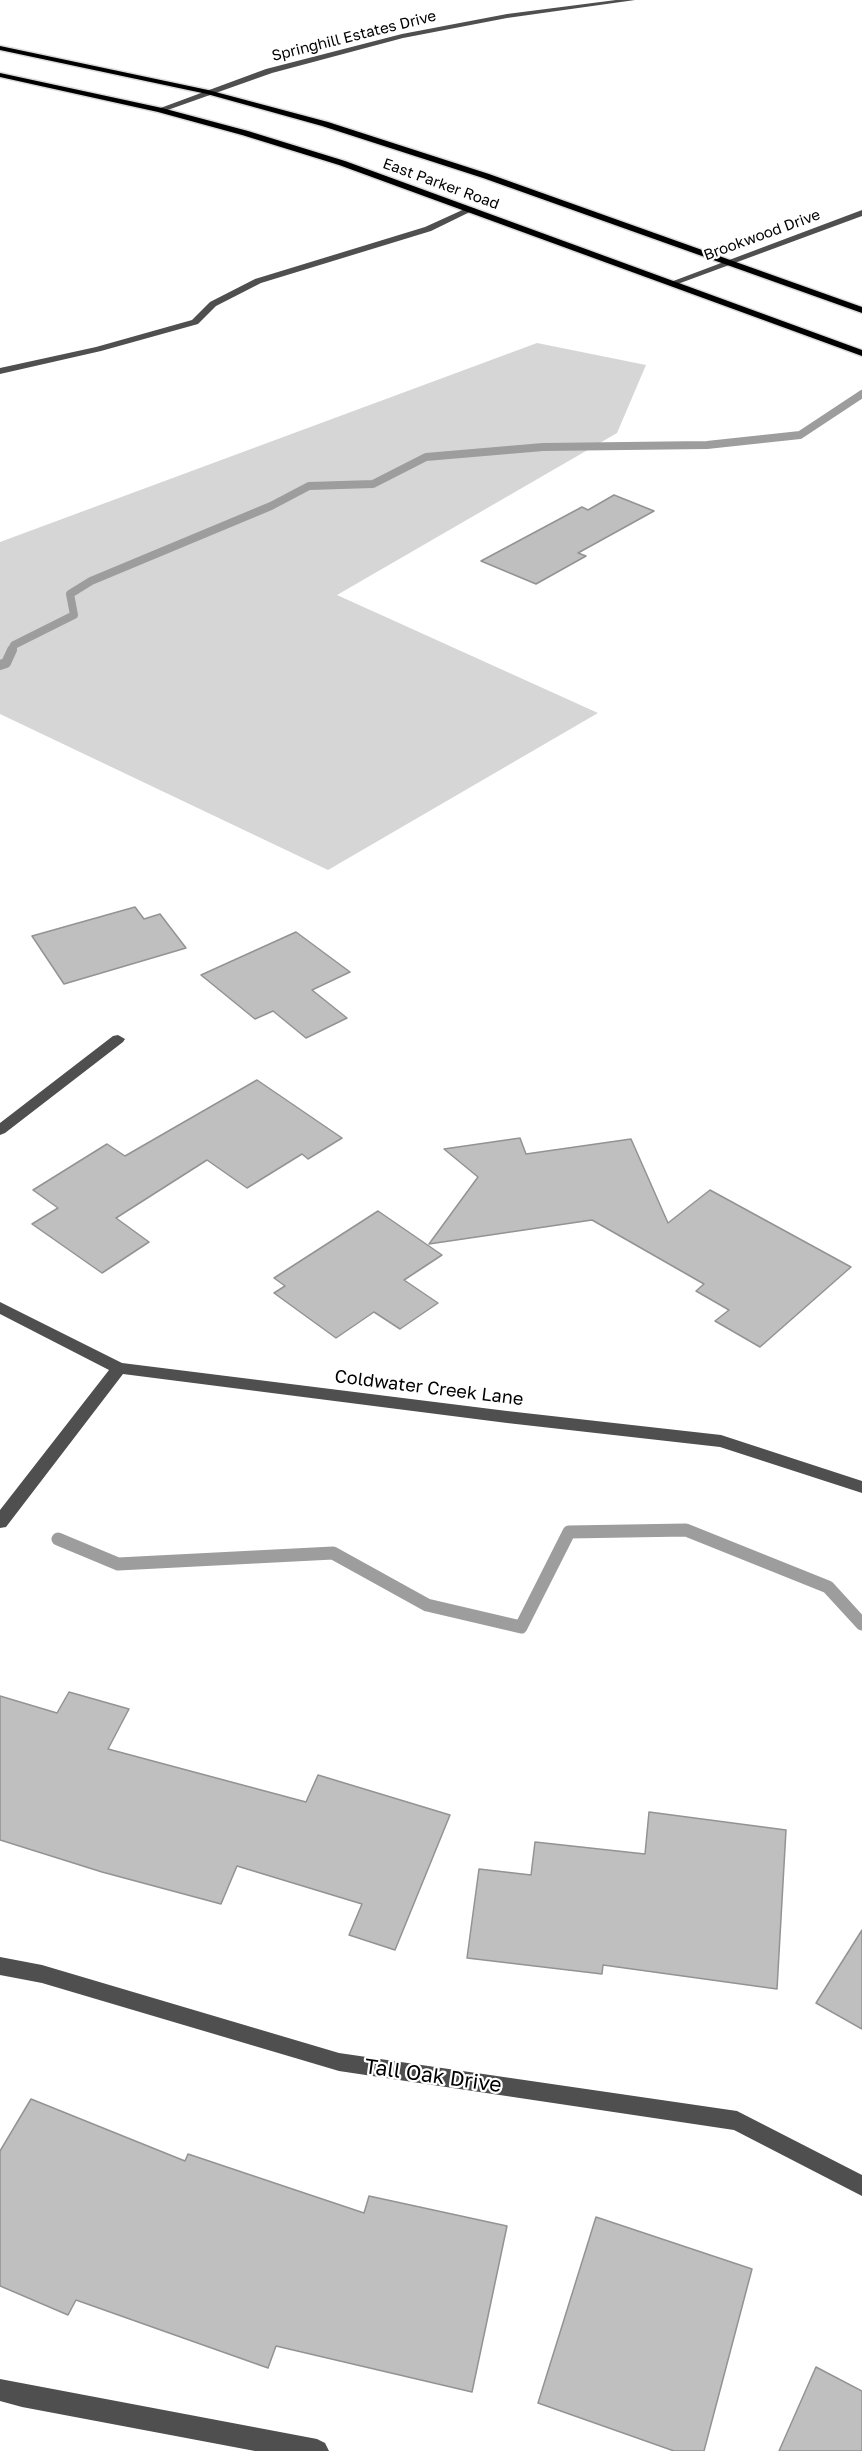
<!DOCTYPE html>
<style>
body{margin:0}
canvas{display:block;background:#fff}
</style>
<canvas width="862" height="2451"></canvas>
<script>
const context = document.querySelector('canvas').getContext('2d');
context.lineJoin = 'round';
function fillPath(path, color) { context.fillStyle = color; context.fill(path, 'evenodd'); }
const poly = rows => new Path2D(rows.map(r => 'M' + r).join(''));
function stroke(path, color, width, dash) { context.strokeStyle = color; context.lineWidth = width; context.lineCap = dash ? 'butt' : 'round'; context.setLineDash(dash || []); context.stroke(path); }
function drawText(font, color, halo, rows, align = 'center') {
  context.font = font + ' "Golos Text",sans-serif'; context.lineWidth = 4.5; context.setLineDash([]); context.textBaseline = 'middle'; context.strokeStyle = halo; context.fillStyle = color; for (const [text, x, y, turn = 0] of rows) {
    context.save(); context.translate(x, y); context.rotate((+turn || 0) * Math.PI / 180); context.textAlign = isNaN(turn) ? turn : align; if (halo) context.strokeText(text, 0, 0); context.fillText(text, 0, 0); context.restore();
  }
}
fillPath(poly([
 [537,343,646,365,617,433,337,595,598,713,328,870,0,714,0,542]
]), '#d6d6d6');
stroke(poly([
 [11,651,14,645,74,615,70,594,91,581,271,506,309,486,373,484,426,457,543,447,707,445,800,435,862,394]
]), '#9d9d9d', 8);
stroke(poly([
 [0,665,6,663,12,650]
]), '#9d9d9d', 10);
stroke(poly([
 [58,1539,118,1564,333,1553,427,1605,521,1627,569,1532,686,1530,828,1587,862,1624]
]), '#9d9d9d', 13);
const building = poly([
 [614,495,654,511,578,553,586,556,536,584,481,561,582,507,588,510,614,495],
 [135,907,144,919,160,914,186,948,64,984,32,936,135,907],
 [296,932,350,972,312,990,347,1018,306,1038,273,1011,255,1019,201,975,296,932],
 [257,1080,342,1138,308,1159,302,1154,247,1188,207,1160,116,1218,149,1242,102,1273,32,1224,58,1208,33,1190,107,1144,125,1156,257,1080],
 [520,1138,526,1154,631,1139,668,1223,710,1190,851,1267,760,1347,715,1321,729,1310,696,1291,704,1284,592,1220,429,1244,478,1177,444,1149,520,1138],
 [378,1211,442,1255,404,1280,438,1303,400,1329,374,1312,336,1338,274,1293,285,1286,274,1278,378,1211],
 [69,1692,129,1709,108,1749,306,1802,318,1775,450,1815,395,1950,349,1935,362,1904,237,1866,221,1904,102,1872,0,1840,0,1696,57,1713,69,1692],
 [649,1812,786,1830,777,1989,603,1965,602,1974,467,1958,479,1869,531,1875,535,1842,645,1854,649,1812],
 [862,1930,862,2029,816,2003,862,1930],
 [31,2099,185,2161,188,2154,364,2213,369,2196,507,2226,472,2392,276,2346,268,2368,76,2300,68,2315,0,2286,0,2151,31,2099],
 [596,2217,752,2269,704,2451,674,2451,538,2403,596,2217],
 [816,2367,862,2391,862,2451,779,2451,816,2367]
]);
fillPath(building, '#bfbfbf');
stroke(building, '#939393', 1.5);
const major = poly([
 [0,46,208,90,328,122,489,174,862,307,862,313,483,178,322,126,207,94,0,50,0,46],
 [0,73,162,108,248,131,345,161,862,350,862,356,339,165,242,135,158,112,0,77,0,73]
]);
stroke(major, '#dbdbdb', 3);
fillPath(poly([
 [616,0,635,0,507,18,403,38,272,73,162,112,155,110,266,69,402,34,507,14,616,0],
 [469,207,476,209,431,231,261,283,216,306,198,324,101,351,0,374,0,368,96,347,192,320,210,302,255,279,425,227,469,207],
 [862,210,862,216,675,285,668,283,862,210],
 [118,1035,125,1039,123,1042,5,1133,0,1135,0,1123,113,1036,118,1035],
 [0,1302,122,1363,507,1411,721,1435,862,1481,862,1493,720,1447,507,1423,123,1374,6,1527,0,1528,0,1510,109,1370,0,1314,0,1302],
 [0,1957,42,1965,339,2053,737,2111,862,2175,862,2196,734,2130,339,2071,42,1983,0,1975,0,1957],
 [0,2379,317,2439,325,2443,329,2451,255,2451,22,2407,0,2401,0,2379]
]), '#4f4f4f');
fillPath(major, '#000');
drawText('15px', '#000', '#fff', [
 ["Springhill Estates Drive",354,36,-14],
 ["East Parker Road",441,184,20],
 ["Brookwood Drive",762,235,-20]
]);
drawText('18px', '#000', '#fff', [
 ["Coldwater Creek Lane",429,1388,7]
]);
drawText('21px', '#000', '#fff', [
 ["Tall Oak Drive",433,2076,8]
]);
</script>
